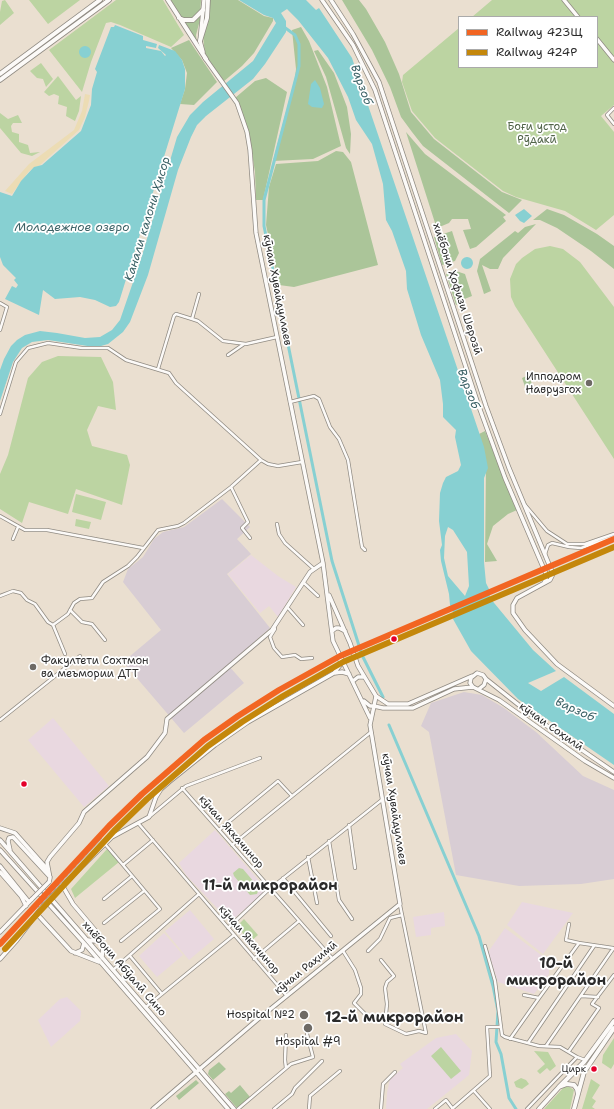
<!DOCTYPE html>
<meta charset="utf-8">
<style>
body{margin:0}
#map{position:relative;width:614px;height:1109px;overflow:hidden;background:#eadfd0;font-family:"Shantell Sans",sans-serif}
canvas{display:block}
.legend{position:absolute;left:458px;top:16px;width:140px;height:52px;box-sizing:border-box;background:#fff;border:1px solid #aaa;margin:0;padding:5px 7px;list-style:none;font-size:12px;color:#2b2b2b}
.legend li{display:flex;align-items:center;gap:8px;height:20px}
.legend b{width:20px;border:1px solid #aaa}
</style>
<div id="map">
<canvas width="614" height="1109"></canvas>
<ul class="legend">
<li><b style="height:5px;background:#f26522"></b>Railway 423Щ</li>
<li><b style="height:5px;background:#c4870b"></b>Railway 424Р</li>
</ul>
</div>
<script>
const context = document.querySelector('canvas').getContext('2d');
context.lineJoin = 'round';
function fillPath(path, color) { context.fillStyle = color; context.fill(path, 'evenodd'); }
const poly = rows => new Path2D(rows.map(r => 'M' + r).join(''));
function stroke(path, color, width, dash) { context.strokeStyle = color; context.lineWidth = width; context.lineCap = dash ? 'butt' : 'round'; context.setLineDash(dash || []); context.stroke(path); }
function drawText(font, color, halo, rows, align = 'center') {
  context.font = font + ' "Shantell Sans",sans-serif'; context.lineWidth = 3.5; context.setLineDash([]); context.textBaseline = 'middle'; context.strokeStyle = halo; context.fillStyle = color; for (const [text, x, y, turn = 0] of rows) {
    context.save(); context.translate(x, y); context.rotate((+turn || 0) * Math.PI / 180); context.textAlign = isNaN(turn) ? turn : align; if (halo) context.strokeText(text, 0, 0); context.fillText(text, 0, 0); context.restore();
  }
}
fillPath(poly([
 [251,555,278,576,296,587,278,617,269,606,260,613,228,574],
 [53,718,109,786,84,807,28,740],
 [215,830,267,890,230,922,186,875,179,863],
 [522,902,573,913,543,954,507,925],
 [190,910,214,939,189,960,165,931],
 [444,912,445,926,431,928,431,935,416,937,413,917],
 [505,928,549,961,549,974,534,994,498,982,488,952],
 [164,933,183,955,157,977,139,956],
 [67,997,81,1011,80,1021,51,1047,38,1020,60,999],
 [456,1034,472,1051,469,1075,427,1109,386,1109,387,1093,390,1079,403,1068,400,1064,436,1038]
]), '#e9d8e0');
fillPath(poly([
 [222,499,250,527,237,539,251,554,227,574,270,628,228,665,244,683,184,733,123,662,161,630,123,582,128,569,143,557,154,539,163,532,184,527],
 [464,692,482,695,504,708,536,732,583,776,614,790,614,879,581,884,519,886,456,875,429,732,421,726,431,703]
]), '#d8cdd4');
fillPath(poly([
 [5,0,14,13,0,25,0,12,2,1],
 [29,0,80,0,48,24],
 [116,0,163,0,184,35,171,47,120,25,111,22,106,23,91,62,82,92,49,50],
 [492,0,614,0,614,105,601,116,614,132,614,215,596,230,565,211,516,197,503,191,435,138,412,111,402,82,403,75,459,28,459,67,597,67,597,17,472,17],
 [41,63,53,79,46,87,43,79,37,78,30,71],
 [58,76,76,100,81,96,79,111,75,121,66,116,67,107,58,104,59,96,54,94,49,96,44,92],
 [0,113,8,119,18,115,22,123,13,123,11,126,12,132,19,134,19,142,28,145,30,153,40,152,32,156,21,153,0,128],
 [550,246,563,249,580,262,614,307,614,459,515,306,511,297,510,279,516,264,522,258,535,249],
 [58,356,101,357,113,382,116,410,98,406,87,430,92,446,127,455,130,465,122,505,76,489,68,514,29,502,22,523,0,509,0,474,8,455,28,378,42,362],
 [76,494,106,502,101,520,72,512],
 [76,519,91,522,89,529,75,526],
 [107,849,119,862,75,898,71,889],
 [239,868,243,869,259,888,257,894,250,895,234,876,233,873],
 [244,919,258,935,250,942,237,926],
 [614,1038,614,1064,611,1069,602,1063,603,1055],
 [441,1047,461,1071,451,1079,431,1056],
 [534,1051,548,1052,556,1066,550,1071,547,1068,540,1074,537,1071,545,1064],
 [521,1078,526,1080,529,1084,522,1089,516,1087,514,1082],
 [591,1079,600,1085,592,1098,596,1101,592,1107,595,1109,582,1109],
 [568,1086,574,1090,570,1109,544,1109,564,1087]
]), '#bcd4a2');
fillPath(poly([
 [169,0,201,0,200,20,196,35,197,43],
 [209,0,238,0,264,16,273,18,273,21,254,53,242,66,223,82,205,55,203,36],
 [342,0,359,0,366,9,385,42,399,74,411,112,434,139,502,192,522,200,509,213,423,146,412,132,401,117,390,87,372,50],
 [301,27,309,41,327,87,341,146,313,159,273,161,295,78,296,69,292,30],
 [189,40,217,82,194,105,180,104,185,89,187,73,182,60,171,48],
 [318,50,334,73,347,107,351,134,350,154,346,148,326,77,314,51],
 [266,78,287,92,263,200,256,200,255,172,251,147,235,98,255,81],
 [406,132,425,154,506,215,503,217,506,221,476,247,470,249,463,230,471,229,468,219,452,219,449,223,437,228,436,226],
 [336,151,343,152,351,162,378,265,294,287,279,285,266,225,269,187,276,164,318,161],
 [547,209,564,215,597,234,614,246,614,269,591,251,557,228,540,220,533,220],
 [536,224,503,258,498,269,490,269,482,265,491,291,484,294,477,271,480,259,515,231,518,233,525,227],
 [452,231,459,253,455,261,442,265,434,237],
 [456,271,465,274,472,296,462,300,463,302,456,305,446,274],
 [529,375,534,391,528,395,522,378],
 [485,431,517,510,508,514,493,526,487,544,497,561,485,562,486,465,479,434],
 [219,1062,226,1069,213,1080,208,1074,209,1070],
 [196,1080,199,1083,179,1100,176,1096],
 [240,1085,250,1097,237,1108,225,1094,229,1091,231,1093]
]), '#abc599');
fillPath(poly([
 [85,94,90,95,89,101,85,117,79,130,40,165,29,171,12,194,5,191,29,164,74,130,82,111]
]), '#ecdcb4');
fillPath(poly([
 [239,0,306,0,316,10,319,8,352,58,484,447,488,468,484,478,484,562,486,583,489,589,490,598,533,650,556,671,528,683,541,691,564,677,614,714,614,765,518,699,471,651,453,619,454,615,450,605,449,594,441,561,440,550,442,545,439,521,440,493,443,483,446,477,458,471,461,465,455,437,456,430,443,417,443,404,440,380,421,335,407,289,406,271,392,231,386,220,383,184,372,144,356,120,348,97,328,58,298,20,287,9,281,13,286,21,286,32,265,64,253,79,206,116,197,125,191,137,178,170,148,275,130,322,123,332,108,344,101,346,94,347,48,340,32,342,22,348,13,362,0,401,0,370,4,359,11,346,17,340,25,335,40,331,57,333,85,338,100,337,112,330,120,320,141,259,177,137,190,115,203,102,253,61,276,23,273,18,264,15],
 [448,527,453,530,467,552,469,586,465,596,448,576,444,558,445,536],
 [115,25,143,36,143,40,157,44,156,48,146,46,146,48,161,51,165,56,166,55,158,48,159,45,175,51,182,60,185,69,185,89,119,302,116,306,110,307,95,300,80,297,55,299,43,290,39,315,5,299,12,286,16,288,18,285,14,280,16,278,3,265,0,257,0,192,12,196,21,181,34,167,42,165,81,131,91,105,92,89,97,72,95,69,111,27,114,27],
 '79 52a6 6 0 1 1 12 0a6 6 0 1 1-12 0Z',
 [315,80,320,88,324,104,322,108,312,107,308,104,311,84],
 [524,209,532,216,524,223,520,221,515,215],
 '461 263a6 6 0 1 1 12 0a6 6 0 1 1-12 0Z'
]), '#87d0d2');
stroke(poly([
 [284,27,295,35,299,44,299,66,264,200,264,226,332,561,362,655,383,697],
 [389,725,479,936,493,986,498,1011,496,1042,501,1054,509,1098,516,1109]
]), '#87d0d2', 3);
const street = poly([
 [614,108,607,115,614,124],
 [199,294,192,319,198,321,223,341,246,344,277,337],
 [0,303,7,307,0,330],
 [228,355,244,344],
 [158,369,174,316,176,314,192,319],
 [290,402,314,396,319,399,330,427,339,439,348,460,362,547,365,550],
 [0,414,16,362,28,348,48,343,82,348,108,348,126,360,169,373,176,383,261,460],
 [231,487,248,522,242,528,250,538],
 [525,505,547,531,567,544,585,544,614,534],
 [0,516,25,530,47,530,143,548],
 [277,524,279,534,285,543,314,569],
 [13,539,18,527],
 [545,554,548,545,552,543,569,547,581,548,614,537],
 [304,583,318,596],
 [0,596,13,591,21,593,27,600,35,604,48,622,53,625,68,614,74,603,80,599,92,598,103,582,128,566,137,557,158,530,178,526,184,523,231,487,261,460,268,464,278,466,302,462],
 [288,608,303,625],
 [70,610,82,622,92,624,105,640],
 [53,625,65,654],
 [274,627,275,629,270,637,274,648,282,657,295,655,301,659,312,658],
 [0,720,80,656],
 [182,788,332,958],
 [149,817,186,786,260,758],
 [138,823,286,995],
 [349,825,355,868],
 [219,830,278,781,292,796],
 [329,841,339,900,352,919],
 [105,844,123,865],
 [232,845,371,732],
 [308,857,317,903],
 [283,878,331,936],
 [104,899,132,876],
 [104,923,144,891],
 [569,924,566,940,579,943],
 [228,928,266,892,383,799],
 [121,941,160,909,123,865,153,840],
 [485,946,495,981,502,1035,505,1037,539,1046,560,1047,577,1057,527,1109],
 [343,951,355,970,361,988,361,994,354,1003,367,1016],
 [368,951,380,939,390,918,402,915],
 [130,956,162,994],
 [254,959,299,921],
 [381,960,394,976,387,982,385,988,387,1004,385,1024,406,1034,419,1031,426,1033,400,905],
 [113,970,199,894],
 [524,995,539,998,579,943,613,948],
 [581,996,598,997],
 [146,1007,234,935],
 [286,1035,285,1060,286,1068],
 [510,1039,539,998],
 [528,1043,594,946],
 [546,1046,613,949],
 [569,1051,599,1008,592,1004,614,975],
 [577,1057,585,1060],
 [474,1091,490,1109],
 [238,1109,291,1064,313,1057,307,1034],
 [274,1109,292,1094,295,1088,322,1061],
 [309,1109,310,1096,340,1071],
 [381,1109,383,1084,395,1072],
 [435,1109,446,1100,453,1109],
 [452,1109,490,1076,487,1027,500,1027]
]);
const secondary = poly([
 [322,0,353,45,375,90,478,404,505,478,546,574,546,579,544,583],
 [331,0,353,34,379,82,486,406,509,468,553,574,550,580,517,598,513,605,513,613,525,630,557,664,614,706],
 [564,0,578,17],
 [597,39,614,60],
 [203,52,200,41,204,0],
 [205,58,237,103,247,132,250,150,256,233,323,563,333,641,370,718],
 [329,595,350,643,358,666,376,696,374,706,370,706,364,701],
 [332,631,336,628,339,628,345,631],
 [335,673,342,672,349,674],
 [486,679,534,717,614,772],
 [353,681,358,677,364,677],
 [479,689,484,685,486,679,483,675,477,673,471,678,470,683,473,687,499,700,585,761,614,778],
 [376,696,388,704,408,704,472,676],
 [0,828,15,833,48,870],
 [0,840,234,1109],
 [0,850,84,943,228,1109],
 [10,850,8,841,9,838,13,837,50,877],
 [0,866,29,902],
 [0,872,21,896,26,906],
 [49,882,50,878,47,862,50,857,79,823,84,812,147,757,165,733,167,719,272,630,310,572,323,563],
 [62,885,73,904,100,936,103,944,102,958],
 [58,890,112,837,149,817,156,797,161,789,169,782,215,745,248,722,334,673,341,664,340,660],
 [37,914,71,951,99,962],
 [0,932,32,899],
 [88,940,95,941,99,939,100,936],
 [75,953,82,950,84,943],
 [0,959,17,940,42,907],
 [153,1109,257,1020,400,904,370,725,374,706,383,708,413,708,454,689,473,687]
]);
const highway = poly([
 [168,0,206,59],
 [179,18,184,20,193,20,203,10],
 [200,41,207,18,208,0],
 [0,74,100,0],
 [0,80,109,0],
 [559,1087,584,1062,614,1021],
 [578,1094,584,1072,614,1028],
 [539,1109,559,1087,567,1084,574,1085,577,1089,578,1094,574,1109]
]);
stroke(street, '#908b83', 4);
stroke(secondary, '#908b83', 5);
stroke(highway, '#908b83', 5.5);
stroke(street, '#fcfaf8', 2.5);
stroke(secondary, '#fcfaf8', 3.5);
stroke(highway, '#fcfaf8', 4);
const rail = poly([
 [39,906,101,838]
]);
stroke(rail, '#b4b2b0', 2.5);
stroke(rail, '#fff', 1, [3]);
const secondaryBridge = poly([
 [32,899,49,882],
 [42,907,58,890]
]);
stroke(secondaryBridge, '#908b83', 5, []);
stroke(secondaryBridge, '#fcfaf8', 3.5);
stroke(poly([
 [0,944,109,826,142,794,204,740,238,716,279,690,340,656,614,539]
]), '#f26522', 6);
stroke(poly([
 [5,949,114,831,147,799,208,746,242,722,283,696,343,662,614,547]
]), '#c4870b', 6);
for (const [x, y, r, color] of [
 [589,383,4,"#6e6a65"],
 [394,639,3.5,"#e4002b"],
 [33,667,4,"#6e6a65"],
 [24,784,3.5,"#e4002b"],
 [304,1015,5,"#6e6a65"],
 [308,1028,5,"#6e6a65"],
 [594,1069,3.5,"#e4002b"]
]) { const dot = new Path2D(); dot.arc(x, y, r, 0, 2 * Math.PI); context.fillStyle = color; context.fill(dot); stroke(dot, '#fff', 1.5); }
drawText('10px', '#2b2b2b', '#fff', [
 ["Цирк",586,1069]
], 'right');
drawText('11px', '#506348', '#fff', [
 ["Боғи устод",537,127],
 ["Рӯдакӣ",537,140]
]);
drawText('11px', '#2b2b2b', '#fff', [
 ["хиёбони Ҳофизи Шерозӣ",457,289,72],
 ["кӯчаи Хувайдуллаев",277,290,79],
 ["кӯчаи Соҳилӣ",551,727,35],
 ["кӯчаи Хувайдуллаев",394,809,81],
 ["кӯчаи Яккачинор",231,832,49],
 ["кӯчаи Якачинор",249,940,49],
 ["кӯчаи Раҳимӣ",306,968,-39],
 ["хиёбони Абӯалӣ Сино",124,969,49]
]);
drawText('11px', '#2b2b2b', '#fff', [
 ["Ипподром",581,377],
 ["Наврузгох",581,390],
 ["Факултети Сохтмон",41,661,"left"],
 ["ва меъмории ДТТ",41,674,"left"],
 ["Hospital №2",295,1015],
 ["Hospital #9",308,1042,"center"]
], 'right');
drawText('italic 12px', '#3c6266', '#fff', [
 ["Варзоб",361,85,70],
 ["Канали калони Ҳисор",148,219,-73],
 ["Молодежное озеро",72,228],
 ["Варзоб",468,389,69],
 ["Варзоб",575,710,24]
]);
drawText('bold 15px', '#2b2b2b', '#fff', [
 ["11-й микрорайон",270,886],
 ["10-й",556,964],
 ["микрорайон",556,981],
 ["12-й микрорайон",394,1018]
]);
</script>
